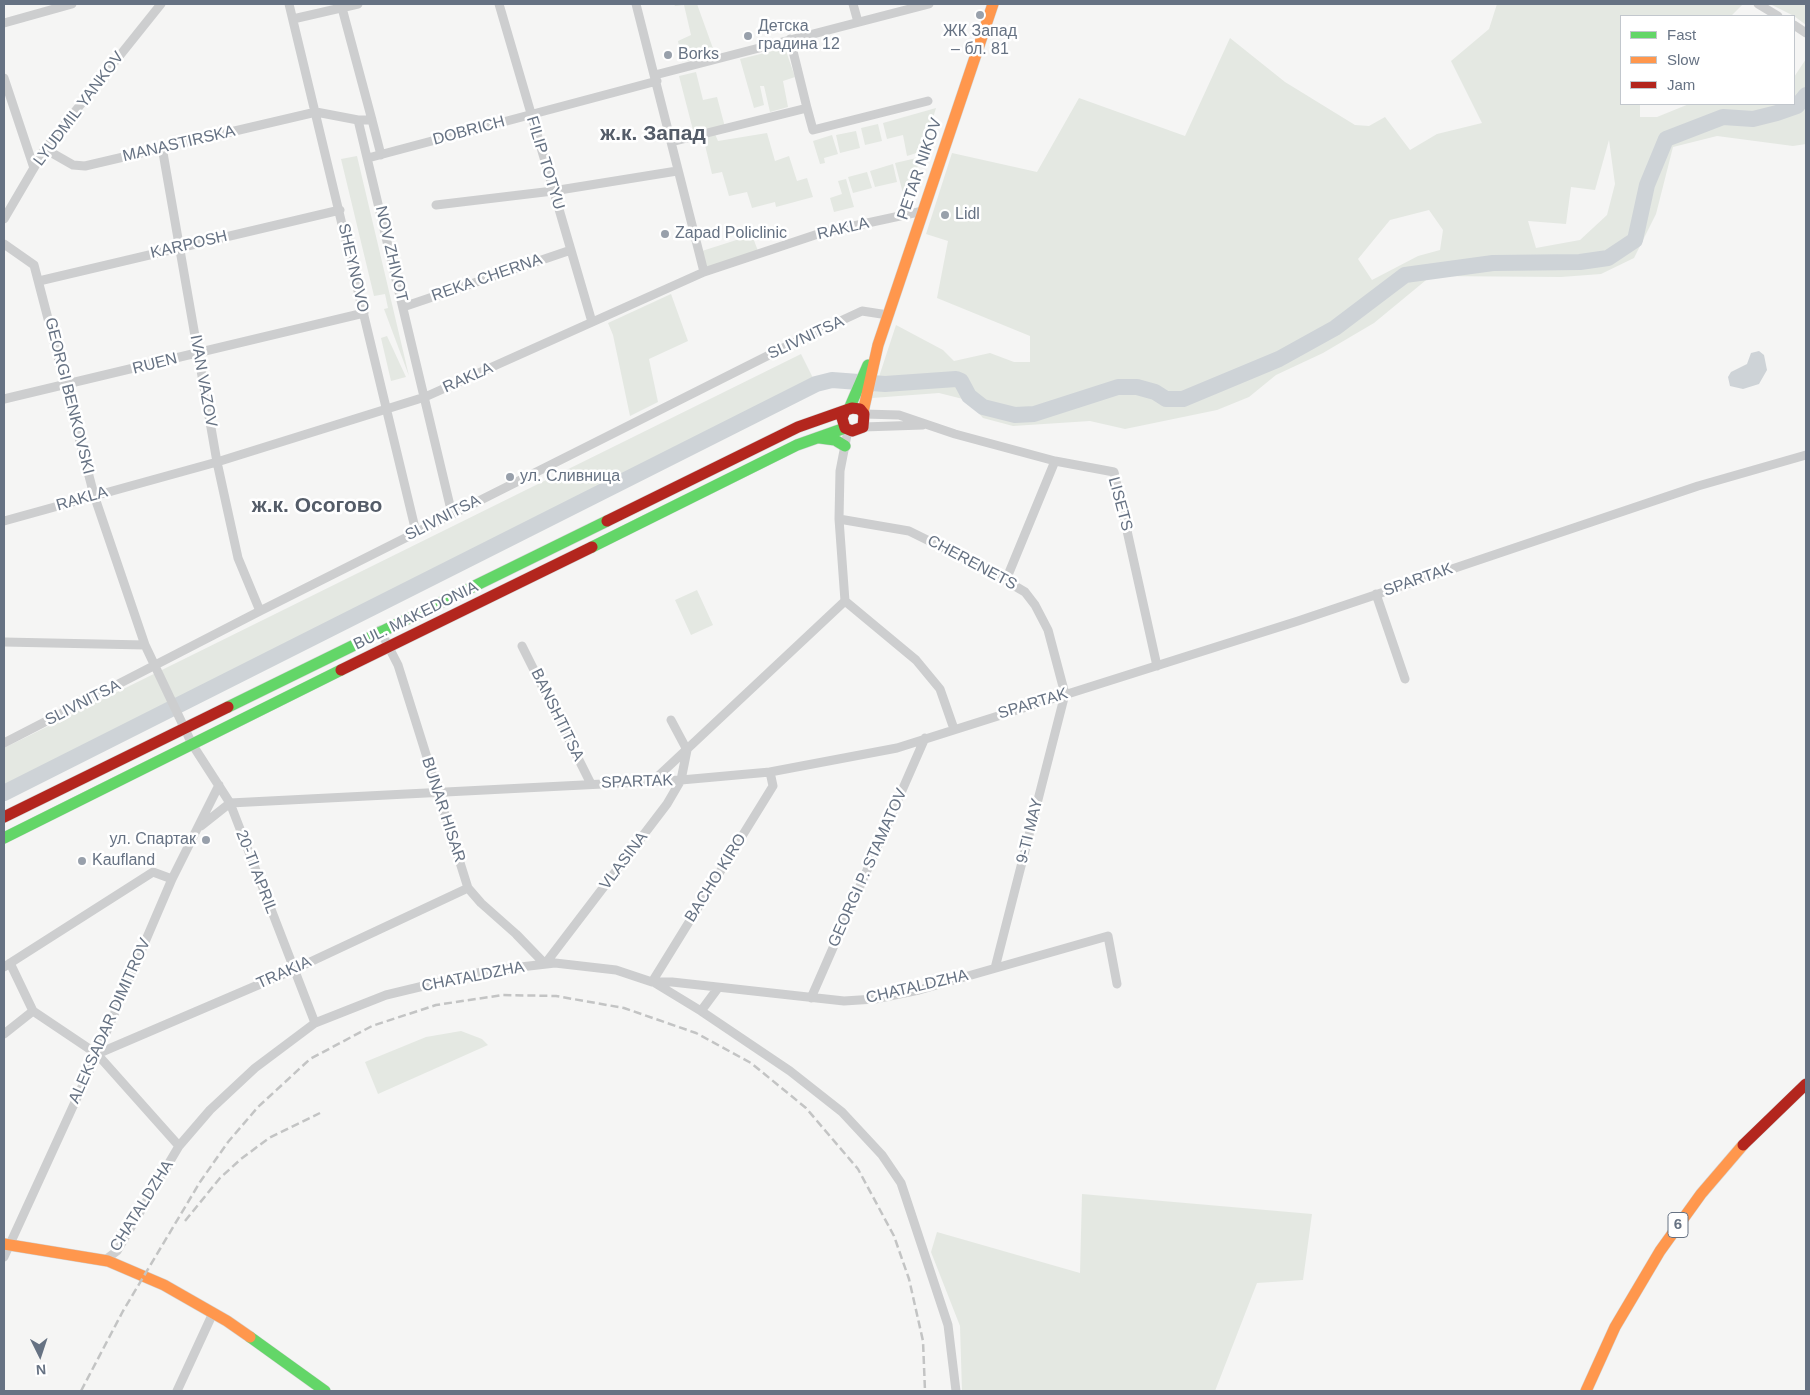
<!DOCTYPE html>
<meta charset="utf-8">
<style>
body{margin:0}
#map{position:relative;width:1810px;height:1395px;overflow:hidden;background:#f5f5f4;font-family:Helvetica,sans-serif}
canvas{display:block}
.frame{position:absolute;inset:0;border:5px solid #667283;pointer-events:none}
.legend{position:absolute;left:1620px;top:15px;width:175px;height:90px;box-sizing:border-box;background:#fff;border:1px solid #c2c7cd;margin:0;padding:6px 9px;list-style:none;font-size:15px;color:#667283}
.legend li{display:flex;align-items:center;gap:10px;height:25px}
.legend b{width:25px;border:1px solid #c2c7cd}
.north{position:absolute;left:15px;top:1330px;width:50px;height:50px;-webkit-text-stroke:4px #fff;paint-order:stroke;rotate:176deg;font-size:14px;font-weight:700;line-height:20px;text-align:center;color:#667283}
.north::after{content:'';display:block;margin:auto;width:18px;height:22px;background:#667283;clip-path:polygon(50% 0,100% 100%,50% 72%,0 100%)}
</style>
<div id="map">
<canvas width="1810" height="1395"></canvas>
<div class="frame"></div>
<ul class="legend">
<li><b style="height:6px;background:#63d668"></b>Fast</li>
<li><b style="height:6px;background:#ff974d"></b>Slow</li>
<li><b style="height:6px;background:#b3261e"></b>Jam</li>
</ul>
<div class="north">N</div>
</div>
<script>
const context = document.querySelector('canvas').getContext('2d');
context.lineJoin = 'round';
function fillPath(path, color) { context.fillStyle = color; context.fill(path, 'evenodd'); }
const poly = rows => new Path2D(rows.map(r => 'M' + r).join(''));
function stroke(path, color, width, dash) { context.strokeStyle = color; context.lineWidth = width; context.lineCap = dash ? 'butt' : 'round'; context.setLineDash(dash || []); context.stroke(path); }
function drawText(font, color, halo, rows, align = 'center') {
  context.font = font + ' Helvetica,sans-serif'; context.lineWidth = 5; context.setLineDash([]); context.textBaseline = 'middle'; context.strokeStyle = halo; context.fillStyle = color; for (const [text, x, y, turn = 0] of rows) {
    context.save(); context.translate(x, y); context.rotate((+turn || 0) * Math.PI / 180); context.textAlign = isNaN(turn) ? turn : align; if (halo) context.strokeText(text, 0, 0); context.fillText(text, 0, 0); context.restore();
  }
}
fillPath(poly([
 [674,4,697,4,715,54,682,62,678,41,691,35,684,5,675,6],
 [1497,4,1743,4,1731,16,1621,16,1621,104,1640,104,1640,117,1657,117,1689,104,1794,104,1794,77,1806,59,1806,144,1793,146,1717,136,1673,147,1656,214,1634,258,1601,274,1561,277,1431,276,1374,323,1323,353,1276,375,1249,397,1217,410,1125,429,1090,421,1013,426,983,418,967,400,939,393,872,398,896,325,943,350,954,361,990,353,1014,362,1030,362,1030,336,937,298,948,241,926,234,952,153,1037,172,1079,98,1185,136,1230,38,1285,82,1355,125,1369,126,1385,117,1410,150,1437,134,1482,123,1451,61,1489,29],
 [1609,140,1615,184,1607,215,1580,240,1536,248,1528,221,1566,224,1571,187,1595,190],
 [1429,210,1443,230,1440,250,1418,256,1372,280,1358,259,1390,220],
 [1770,4,1806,4,1806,25,1794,16],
 [785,48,795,77,783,81,788,107,770,112,764,86,760,86,764,105,754,108,740,59],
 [696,72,703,100,717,97,725,127,694,134,679,76],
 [936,108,923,151,907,156,903,135,887,139,883,123],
 [878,124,882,141,865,145,861,128],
 [856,131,860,148,840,153,836,135],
 [767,133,775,161,789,156,797,181,807,178,813,197,776,207,775,202,752,208,747,192,729,196,722,172,712,174,703,137,715,134,718,141],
 [832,135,838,154,824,158,825,163,820,164,813,141],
 [357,156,409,376,384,309,388,308,385,294,374,296,341,159],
 [921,157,905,201,895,163],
 [893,164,897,182,875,187,870,171],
 [867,172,872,188,853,193,848,177],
 [846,179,854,207,834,212,830,198,842,194,838,181],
 [752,235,758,251,707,267,702,251],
 [671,294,688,341,649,359,658,402,630,416,613,335,608,323],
 [387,336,406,377,391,381,381,338],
 [801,354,816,384,4,793,4,748],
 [697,590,713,625,691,635,675,600],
 [461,1031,482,1039,488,1045,378,1094,365,1062,426,1037],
 [1082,1194,1312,1214,1303,1280,1257,1283,1215,1391,962,1391,960,1326,931,1252,937,1232,1080,1273]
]), '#e4e8e2');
fillPath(poly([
 [1759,351,1764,355,1767,370,1759,384,1743,389,1730,386,1728,377,1731,372,1747,364,1751,353]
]), '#ced3d7');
stroke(poly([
 [4,793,816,384,832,380,885,384,956,379,961,381,969,396,983,407,1015,415,1034,414,1118,387,1137,387,1155,392,1166,399,1183,399,1279,359,1335,328,1405,275,1493,263,1580,262,1608,258,1635,240,1647,185,1666,139,1723,117,1753,119,1777,113,1797,106,1806,95]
]), '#ced3d7', 16);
const fast = poly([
 [849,409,868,365],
 [820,438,835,440,845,446],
 [592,547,797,445,845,428],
 [228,707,607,521],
 [4,838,341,670],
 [250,1337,325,1391]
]);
const slow = poly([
 [863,412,878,345,993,4],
 [4,1244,108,1261,164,1285,227,1321,250,1337],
 [1586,1391,1615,1327,1660,1251,1701,1194,1743,1145]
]);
const jam = poly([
 [607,521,798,427,852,408,860,409,864,414,863,427,852,431,845,428,842,418,845,411],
 [341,670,592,547],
 [4,817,228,707],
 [1743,1145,1806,1084]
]);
stroke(fast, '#d2d3d3', 12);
stroke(slow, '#d2d3d3', 12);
stroke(jam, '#d2d3d3', 12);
stroke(poly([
 [289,4,416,532],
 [499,4,592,322],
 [636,4,704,272],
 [853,4,858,22],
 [1758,4,1778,16],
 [342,8,372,120,358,120,452,514],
 [293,19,358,4],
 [4,23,72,4],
 [1794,25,1806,33],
 [790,39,807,108],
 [655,75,929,4],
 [4,78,34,168],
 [372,120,381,155],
 [671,142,807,108,813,130,928,101],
 [162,147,217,462,238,558,260,611],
 [45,149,73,165,85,166,316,112,358,120],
 [368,158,657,81],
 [436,205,553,191,677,171],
 [4,219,45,149,161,4],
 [4,244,34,265,94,495,145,645,192,744,230,803,315,1023],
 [39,281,340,210],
 [403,307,571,250],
 [4,399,364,313],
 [864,414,899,415,955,434,1055,461,1114,472,1157,666],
 [863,427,923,425],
 [839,519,909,531,986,569,1025,592,1035,605,1048,630,1065,694,995,968],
 [4,521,217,462,425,397,704,272,821,233,923,211],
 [1006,580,1055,461],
 [1376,594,1405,679],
 [845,601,839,519,840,471,848,430],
 [845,601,916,660,940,689,954,729],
 [380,630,398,665,468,888,481,903,516,934,545,964,667,804,681,780,687,750],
 [4,642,145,645],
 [522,646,591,784],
 [671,720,687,750],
 [4,743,260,611,793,343,862,311,888,315],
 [653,781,845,601],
 [230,803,681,780,770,772,897,748,1298,621,1698,486,1806,455],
 [201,826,230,803],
 [10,963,33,1011,97,1054,179,1146],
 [4,967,153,872,172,879],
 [652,982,773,786,770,772],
 [655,983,701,1011,790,1071,842,1112,882,1155,901,1183,948,1325,956,1391],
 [811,998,925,738],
 [701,1011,718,988],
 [4,1034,33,1011],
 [97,1054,293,970,468,888],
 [4,1257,97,1054,172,879,219,785],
 [105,1260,117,1251,179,1146,210,1110,255,1068,315,1023,386,995,486,971,555,963,616,970,652,982,672,982,844,1001,875,999,919,990,1108,936,1117,984],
 [177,1391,213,1313]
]), '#cdcecf', 9);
stroke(fast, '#63d668', 11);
stroke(slow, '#ff974d', 11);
stroke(jam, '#b3261e', 11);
stroke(poly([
 [185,1221,220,1178,241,1159,269,1138,320,1113],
 [81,1391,123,1311,200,1182,228,1142,258,1107,310,1059,372,1026,436,1005,503,995,556,996,624,1008,696,1033,751,1063,806,1108,858,1169,894,1236,909,1279,923,1341,925,1391]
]), '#c3c4c4', 2.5, [8, 4]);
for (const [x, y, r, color] of [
 [980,15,5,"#98a0ab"],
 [748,36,5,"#98a0ab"],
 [668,55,5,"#98a0ab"],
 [945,215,5,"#98a0ab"],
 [665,234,5,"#98a0ab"],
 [510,477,5,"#98a0ab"],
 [206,840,5,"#98a0ab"],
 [82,861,5,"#98a0ab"]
]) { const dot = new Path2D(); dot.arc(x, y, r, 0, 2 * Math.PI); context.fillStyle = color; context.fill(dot); stroke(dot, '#fff', 2); }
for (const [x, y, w] of [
 [1678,1225,20]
]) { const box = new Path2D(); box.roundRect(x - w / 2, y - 12.5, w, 25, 4); context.fillStyle = '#fff'; context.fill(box); stroke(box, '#667283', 1); }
drawText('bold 15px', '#667283', null, [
 ["6",1678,1225]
]);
drawText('16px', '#667283', '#fff', [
 ["Детска",758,27],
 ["градина 12",758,45],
 ["ЖК Запад",980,32,"center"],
 ["– бл. 81",980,50,"center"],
 ["Borks",678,55],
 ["Lidl",955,215],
 ["Zapad Policlinic",675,234],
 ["ул. Сливница",520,477],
 ["ул. Спартак",196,840,"right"],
 ["Kaufland",92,861]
], 'left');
drawText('16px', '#667283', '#fff', [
 ["LYUDMIL YANKOV",79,109,-53],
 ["DOBRICH",469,131,-15],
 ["MANASTIRSKA",179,144,-13],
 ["FILIP TOTYU",545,163,73],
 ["PETAR NIKOV",920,169,-71],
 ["RAKLA",843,229,-13],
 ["KARPOSH",189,245,-13],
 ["NOV ZHIVOT",391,254,77],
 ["SHEYNOVO",353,268,77],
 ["REKA CHERNA",487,278,-19],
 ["SLIVNITSA",806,338,-25],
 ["RUEN",155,364,-14],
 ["RAKLA",468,378,-24],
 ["IVAN VAZOV",203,381,80],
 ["GEORGI BENKOVSKI",69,396,76],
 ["RAKLA",82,499,-16],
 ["LISETS",1120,504,75],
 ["SLIVNITSA",443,518,-27],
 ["CHERENETS",972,563,28],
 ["SPARTAK",1418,580,-19],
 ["BUL. MAKEDONIA",416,616,-26],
 ["SLIVNITSA",83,703,-27],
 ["SPARTAK",1033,704,-17],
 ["BANSHTITSA",557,715,64],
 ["SPARTAK",637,782,-2],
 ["BUNAR HISAR",443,810,72],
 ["9-TI MAY",1030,831,-76],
 ["VLASINA",624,861,-53],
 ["GEORGI P. STAMATOV",868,868,-66],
 ["20-TI APRIL",256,872,69],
 ["BACHO KIRO",716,878,-58],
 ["TRAKIA",284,973,-24],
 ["CHATALDZHA",473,977,-11],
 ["CHATALDZHA",917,987,-13],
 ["ALEKSADAR DIMITROV",110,1021,-66],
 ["CHATALDZHA",142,1206,-58]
]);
drawText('bold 21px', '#545c68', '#fff', [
 ["ж.к. Запад",653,134],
 ["ж.к. Осогово",317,506]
]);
</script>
